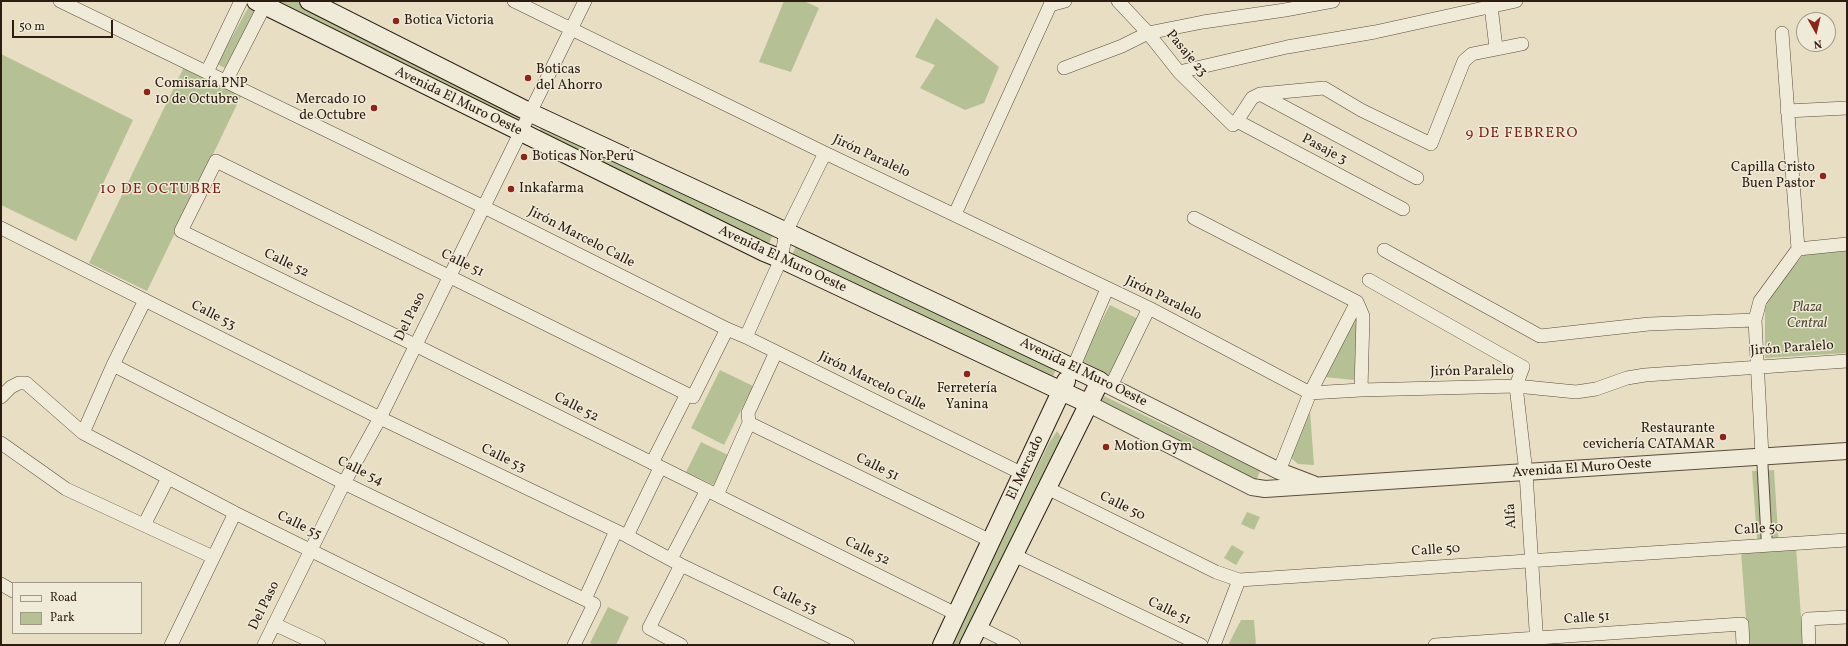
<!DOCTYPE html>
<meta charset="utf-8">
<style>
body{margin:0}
#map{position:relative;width:1848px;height:646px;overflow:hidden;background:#e8dec3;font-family:Vollkorn,serif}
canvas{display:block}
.frame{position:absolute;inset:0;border:2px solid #2c1c11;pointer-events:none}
.legend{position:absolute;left:12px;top:582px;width:130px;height:52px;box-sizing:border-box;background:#f0ead8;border:1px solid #a29888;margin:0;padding:5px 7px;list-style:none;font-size:12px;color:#2c1c11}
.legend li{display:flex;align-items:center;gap:8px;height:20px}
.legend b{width:20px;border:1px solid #a29888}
.north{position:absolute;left:1796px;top:12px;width:40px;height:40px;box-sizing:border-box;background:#f0ead8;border:1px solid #a29888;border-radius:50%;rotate:172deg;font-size:11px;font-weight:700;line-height:16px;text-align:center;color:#2c1c11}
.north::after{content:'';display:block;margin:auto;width:14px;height:18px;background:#8f2418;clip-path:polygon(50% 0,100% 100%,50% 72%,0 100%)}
.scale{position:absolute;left:12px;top:20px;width:101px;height:18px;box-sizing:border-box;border:2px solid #2c1c11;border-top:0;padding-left:5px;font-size:12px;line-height:14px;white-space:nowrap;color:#2c1c11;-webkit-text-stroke:3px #f0ead8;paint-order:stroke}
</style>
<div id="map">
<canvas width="1848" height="646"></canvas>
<div class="frame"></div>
<ul class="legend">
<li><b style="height:5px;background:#f0ead8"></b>Road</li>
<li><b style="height:11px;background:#b5c194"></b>Park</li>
</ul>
<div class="north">N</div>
<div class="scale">50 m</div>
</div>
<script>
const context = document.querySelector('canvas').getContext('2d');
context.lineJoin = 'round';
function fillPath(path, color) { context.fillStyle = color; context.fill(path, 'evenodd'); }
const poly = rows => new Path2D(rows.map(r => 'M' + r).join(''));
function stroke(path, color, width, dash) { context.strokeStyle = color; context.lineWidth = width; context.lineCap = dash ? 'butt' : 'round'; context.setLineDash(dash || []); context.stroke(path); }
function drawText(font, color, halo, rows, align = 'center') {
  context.font = font + ' Vollkorn,serif'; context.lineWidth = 3; context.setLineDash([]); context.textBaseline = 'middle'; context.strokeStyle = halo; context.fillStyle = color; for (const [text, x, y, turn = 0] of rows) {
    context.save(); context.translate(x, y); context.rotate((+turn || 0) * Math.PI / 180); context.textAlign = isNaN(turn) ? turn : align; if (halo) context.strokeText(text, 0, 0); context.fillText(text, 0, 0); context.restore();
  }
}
fillPath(poly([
 [278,1,299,1,522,115,518,123],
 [784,1,804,1,819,8,791,72,759,62],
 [248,8,255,12,225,68,217,64],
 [936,18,999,67,984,103,965,110,920,88,935,65,915,57],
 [1,54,133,120,76,241,1,205],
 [185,65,243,92,147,291,89,263],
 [543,123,773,235,769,244,539,132],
 [796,246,1056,370,1051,380,791,257],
 [1847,247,1847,353,1765,358,1765,308,1777,286,1806,252],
 [1110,305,1138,319,1109,375,1081,360],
 [1356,317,1359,320,1354,380,1324,377],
 [720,370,753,386,724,445,691,428],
 [1104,396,1260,471,1256,481,1099,405],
 [1310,411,1314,465,1298,464,1290,457],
 [1057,431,1062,438,964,645,951,645,1049,443],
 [701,442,728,455,714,485,686,472],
 [1774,470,1779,548,1796,547,1803,645,1748,645,1741,552,1758,550,1752,471],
 [1247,512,1260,517,1254,530,1241,524],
 [1232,545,1244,552,1236,565,1224,558],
 [608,607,629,617,616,645,594,645,590,643],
 [1241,620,1254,620,1256,645,1228,645]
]), '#b5c194');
const pedestrian = poly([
 [1762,456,1767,546]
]);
const minor = poly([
 [60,1,484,207,727,329,746,337,1023,474],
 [514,1,825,153,1149,308,1310,393,1361,390,1516,386,1576,392,1596,389,1627,378,1645,375,1847,361],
 [1118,1,1148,33,1179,72,1233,125,1237,121,1403,209],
 [1050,5,1065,1],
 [1491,6,1496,48],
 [1064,68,1122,46,1148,33,1203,22,1285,10,1333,1],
 [207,72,241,1],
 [1179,72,1287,47,1375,32,1516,1],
 [226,81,267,1],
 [1260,94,1417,178],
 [1787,111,1847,108],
 [1237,121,1252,98,1260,94,1324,88,1361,110,1431,144,1464,61,1472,54,1522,44],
 [955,214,1052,1],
 [1194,218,1357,302,1363,316,1361,390],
 [1,228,380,418,627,536,681,565,848,645],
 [1798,249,1847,244],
 [1384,250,1540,336,1649,324,1755,320],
 [1369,280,1523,367,1516,386,1526,473,1537,645],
 [727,329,693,397,216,161,181,231,415,345,956,614],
 [746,337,781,259,786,232,825,153],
 [113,365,344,483,594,604,574,645],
 [1073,368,1107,289],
 [1111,386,1149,308],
 [1,397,11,387,19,383,26,383,83,433,235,513,502,645],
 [749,423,991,541],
 [83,433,113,365,145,300],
 [1,443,66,489,213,557],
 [1762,456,1755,320,1760,301,1798,249,1782,33],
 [652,463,687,394],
 [1279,471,1310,393,1357,302],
 [1047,488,1216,572,1239,580,1847,540],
 [717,495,749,423,748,413,776,352],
 [144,525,168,478],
 [627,536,660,468],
 [1014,555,1201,645],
 [671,559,707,490],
 [681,565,649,628,681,645],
 [1,584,13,591],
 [585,599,616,531],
 [274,624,319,645],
 [978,627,1014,645],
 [171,645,235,513],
 [264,645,344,483,380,418,585,1],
 [1214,645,1239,580],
 [1435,645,1742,624,1743,645],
 [1809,645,1808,619,1847,617]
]);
const tertiary = poly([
 [1100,381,1279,471,1313,484],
 [1089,404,1252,487,1265,489,1847,451]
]);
const secondary = poly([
 [256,1,764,252,781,259,1089,404],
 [309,1,531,113,761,220,1100,381,969,645],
 [942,645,1066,381]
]);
stroke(pedestrian, '#5b4c3e', 12);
stroke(minor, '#5b4c3e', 14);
stroke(tertiary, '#5b4c3e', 18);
stroke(secondary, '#2c1c11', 20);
stroke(pedestrian, '#f0ead8', 10);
stroke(minor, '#f0ead8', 13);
stroke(tertiary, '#f0ead8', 16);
stroke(secondary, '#f0ead8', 18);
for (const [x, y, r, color] of [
 [396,21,4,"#8f2418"],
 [528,78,4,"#8f2418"],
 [147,92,4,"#8f2418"],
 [374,108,4,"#8f2418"],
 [524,157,4,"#8f2418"],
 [1823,176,4,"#8f2418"],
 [511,189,4,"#8f2418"],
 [967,374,4,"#8f2418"],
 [1723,437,4,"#8f2418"],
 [1106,447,4,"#8f2418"]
]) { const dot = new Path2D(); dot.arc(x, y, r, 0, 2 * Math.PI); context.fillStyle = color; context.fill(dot); stroke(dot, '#f0ead8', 1.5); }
drawText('14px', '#2c1c11', '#f0ead8', [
 ["Botica Victoria",404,21],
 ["Boticas",536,70],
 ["del Ahorro",536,86],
 ["Comisaría PNP",155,84],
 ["10 de Octubre",155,100],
 ["Mercado 10",366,100,"right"],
 ["de Octubre",366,116,"right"],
 ["Boticas Nor Perú",532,157],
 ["Capilla Cristo",1815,168,"right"],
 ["Buen Pastor",1815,184,"right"],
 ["Inkafarma",519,189],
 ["Ferretería",967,389,"center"],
 ["Yanina",967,405,"center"],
 ["Restaurante",1715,429,"right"],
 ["cevichería CATAMAR",1715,445,"right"],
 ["Motion Gym",1114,447]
], 'left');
drawText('14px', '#2c1c11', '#f0ead8', [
 ["Pasaje 23",1186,54,50],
 ["Avenida El Muro Oeste",458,102,26],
 ["Pasaje 3",1324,150,28],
 ["Jirón Paralelo",871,157,25],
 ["Jirón Marcelo Calle",581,238,27],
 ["Avenida El Muro Oeste",782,260,25],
 ["Calle 52",286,264,26],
 ["Calle 51",462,264,26],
 ["Jirón Paralelo",1163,299,26],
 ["Calle 53",213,316,27],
 ["Del Paso",411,317,-64],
 ["Jirón Paralelo",1792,349,-4],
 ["Jirón Paralelo",1472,372,-1],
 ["Avenida El Muro Oeste",1083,373,26],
 ["Jirón Marcelo Calle",872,382,26],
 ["Calle 52",576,408,27],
 ["Calle 53",503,459,26],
 ["Calle 51",877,468,26],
 ["El Mercado",1026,468,-65],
 ["Avenida El Muro Oeste",1582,469,-4],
 ["Calle 54",360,472,26],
 ["Calle 50",1122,507,26],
 ["Alfa",1512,516,-93],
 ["Calle 55",299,526,26],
 ["Calle 50",1759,530,-4],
 ["Calle 50",1436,551,-4],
 ["Calle 52",867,552,26],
 ["Calle 53",794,601,26],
 ["Del Paso",265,606,-64],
 ["Calle 51",1169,612,26],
 ["Calle 51",1587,619,-4]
]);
drawText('italic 14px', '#554e38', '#f0ead8', [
 ["Plaza",1807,308],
 ["Central",1807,324]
]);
context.letterSpacing = '1px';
drawText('15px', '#7a1f14', '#f0ead8', [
 ["9 DE FEBRERO",1522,134],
 ["10 DE OCTUBRE",161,190]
]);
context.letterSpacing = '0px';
</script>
